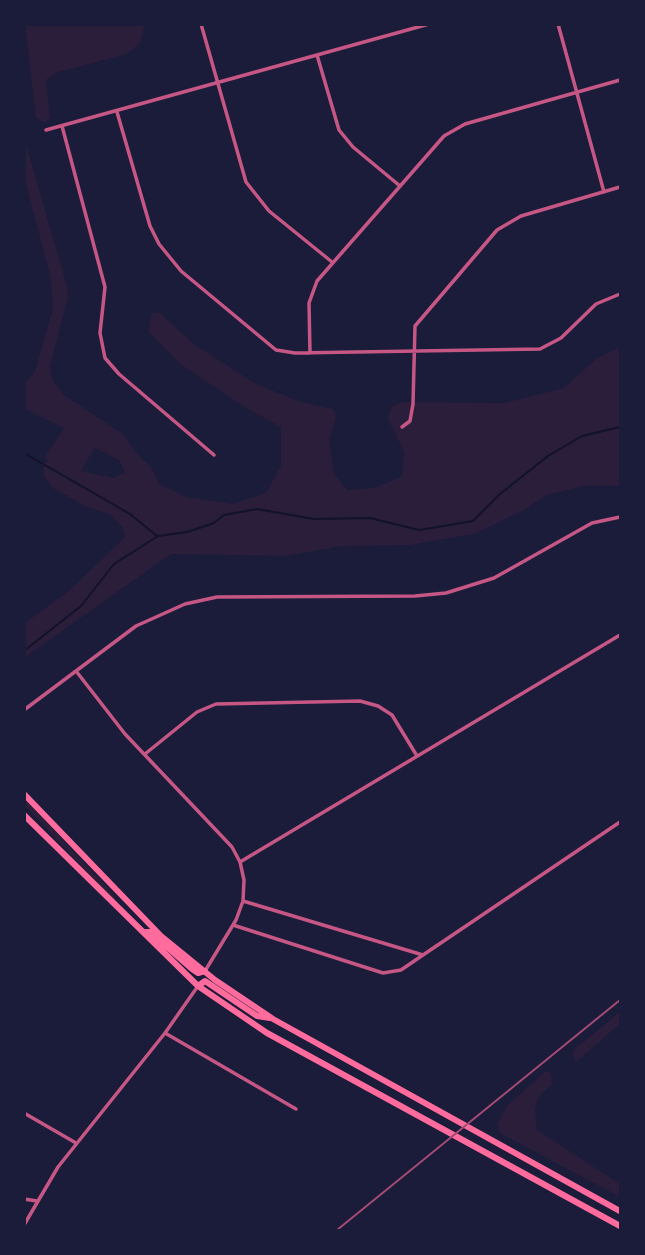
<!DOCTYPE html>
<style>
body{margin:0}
#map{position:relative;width:645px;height:1255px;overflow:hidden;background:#1b1b3a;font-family:Helvetica,sans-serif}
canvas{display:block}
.frame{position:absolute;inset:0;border:26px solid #1b1b3a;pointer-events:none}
</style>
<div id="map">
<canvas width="645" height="1255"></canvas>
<div class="frame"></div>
</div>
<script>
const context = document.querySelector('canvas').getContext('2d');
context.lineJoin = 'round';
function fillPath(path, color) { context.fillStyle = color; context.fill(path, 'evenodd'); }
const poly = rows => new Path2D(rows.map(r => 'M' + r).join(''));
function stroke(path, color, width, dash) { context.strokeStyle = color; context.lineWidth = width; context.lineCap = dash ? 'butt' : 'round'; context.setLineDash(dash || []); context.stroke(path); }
fillPath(poly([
 [145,25,140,43,127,54,55,73,46,80,50,118,44,123,36,117,25,25],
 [24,138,67,286,68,297,50,366,52,379,64,395,124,435,137,454,151,467,159,484,187,497,232,504,266,493,281,466,281,427,246,408,182,365,148,331,152,313,160,313,195,345,256,384,301,402,333,409,336,418,329,440,334,474,347,490,374,488,402,477,404,452,388,419,391,407,402,402,504,403,564,388,597,358,620,347,620,486,584,486,546,495,526,509,474,534,410,545,342,546,286,556,171,554,25,657,25,623,71,589,125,537,123,528,111,515,85,506,53,488,44,476,44,463,49,461,45,457,64,428,25,409,25,382,35,372,53,308,51,279,25,180],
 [95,448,119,460,125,473,114,478,81,471],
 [25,799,116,897,113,900,25,806],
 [620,1012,620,1024,576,1062,573,1054,575,1049],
 [546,1071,551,1073,552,1084,538,1097,535,1109,537,1130,620,1184,620,1197,500,1133,497,1124,508,1105]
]), '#2a1e3b');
stroke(poly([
 [24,453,130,514,157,536],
 [24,651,81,606,114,564,158,536,187,532,214,523,224,515,257,509,314,519,370,518,419,530,473,521,500,494,548,456,582,436,620,427]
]), '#12122b', 2);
stroke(poly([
 [201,24,246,182,269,211,332,262],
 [558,24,604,192],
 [317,55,339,130,353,147,400,186],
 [117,112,150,226,159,244,181,271,276,350,295,353,540,349,561,338,596,304,620,294],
 [62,126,105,287,100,333,105,358,119,374,214,455],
 [46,130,429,24],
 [310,353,309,303,317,281,444,136,465,124,620,80],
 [402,427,410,421,413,404,415,326,497,230,521,216,620,187],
 [76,671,125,734,232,847,240,862,244,880,243,901,236,920,205,971],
 [24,710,136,626,185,604,217,597,415,596,446,593,494,578,592,523,620,517],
 [145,754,197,712,216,704,360,701,378,706,392,715,417,756],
 [240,862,620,635],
 [243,901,423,955,620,822],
 [233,925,383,973,401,970,423,955],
 [165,1033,296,1109],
 [24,1113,76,1143],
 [24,1199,37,1201],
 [24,1225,58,1167,165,1033,198,986]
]), '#c65784', 3.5);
stroke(poly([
 [24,794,161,936,215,980,273,1019,620,1211],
 [24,815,198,986,267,1033,620,1226],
 [143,932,150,932,192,969,198,973,205,971],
 [198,986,205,981,257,1016,270,1018]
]), '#ff6b9d', 6);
stroke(poly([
 [337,1230,620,1000]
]), '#a44b75', 2);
</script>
